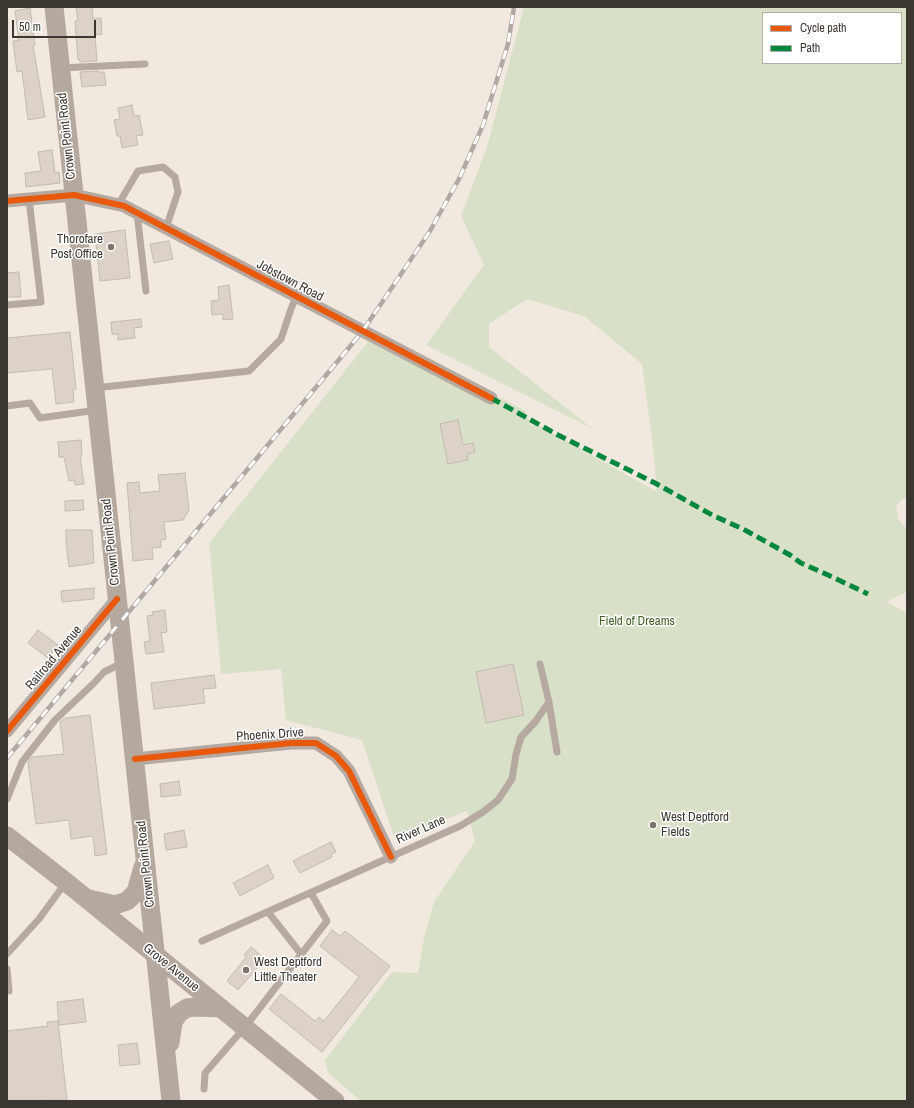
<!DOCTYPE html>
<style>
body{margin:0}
#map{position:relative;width:914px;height:1108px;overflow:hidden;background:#f1e9df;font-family:"Archivo Narrow",sans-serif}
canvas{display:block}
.frame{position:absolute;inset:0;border:8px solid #3b362f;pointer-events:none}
.legend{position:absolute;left:762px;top:12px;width:140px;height:52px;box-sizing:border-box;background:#fff;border:1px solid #b1afac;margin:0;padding:5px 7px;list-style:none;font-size:12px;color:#3b362f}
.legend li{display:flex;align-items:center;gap:8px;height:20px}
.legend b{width:20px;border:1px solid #b1afac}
.scale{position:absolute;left:12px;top:20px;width:84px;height:18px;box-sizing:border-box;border:2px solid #3b362f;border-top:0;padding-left:5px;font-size:12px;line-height:14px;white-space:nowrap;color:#3b362f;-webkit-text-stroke:3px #fff;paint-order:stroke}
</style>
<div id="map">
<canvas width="914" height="1108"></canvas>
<div class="frame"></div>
<ul class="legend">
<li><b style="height:5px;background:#e8590c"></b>Cycle path</li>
<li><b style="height:5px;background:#00873e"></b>Path</li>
</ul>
<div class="scale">50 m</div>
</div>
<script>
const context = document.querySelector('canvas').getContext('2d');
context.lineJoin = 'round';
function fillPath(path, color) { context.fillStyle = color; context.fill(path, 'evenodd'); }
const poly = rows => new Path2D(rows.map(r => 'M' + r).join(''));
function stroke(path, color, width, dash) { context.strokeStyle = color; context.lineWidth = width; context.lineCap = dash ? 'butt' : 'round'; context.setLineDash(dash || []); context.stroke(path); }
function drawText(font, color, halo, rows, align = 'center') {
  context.font = font + ' "Archivo Narrow",sans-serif'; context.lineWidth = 3; context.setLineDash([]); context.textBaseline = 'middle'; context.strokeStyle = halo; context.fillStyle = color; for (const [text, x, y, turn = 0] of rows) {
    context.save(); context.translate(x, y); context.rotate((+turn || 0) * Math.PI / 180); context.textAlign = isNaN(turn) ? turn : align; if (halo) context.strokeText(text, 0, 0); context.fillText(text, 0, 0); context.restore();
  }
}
fillPath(poly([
 [524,7,907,7,907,496,896,505,898,519,907,529,907,592,886,602,907,613,907,1101,361,1101,328,1073,325,1060,392,972,418,973,424,937,434,902,475,841,467,811,395,840,362,740,286,720,281,669,221,674,209,543,374,334,526,411,531,426,537,424,657,492,653,446,642,364,584,316,527,299,489,324,489,347,593,429,426,345,484,265,461,216,487,147],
 [763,13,901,13,901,63,763,63]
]), '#d9e0c8');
const building = poly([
 [76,7,92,7,93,19,101,18,102,34,95,35,97,61,80,62,79,59,78,60,75,21,78,21,76,7],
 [30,8,35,45,33,45,45,117,28,120,22,71,17,72,13,41,19,40,15,11,30,8],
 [98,71,98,72,104,72,106,85,82,87,80,72,98,71],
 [132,105,134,116,139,115,143,135,136,136,138,145,122,148,120,136,117,136,114,120,120,119,118,108,132,105],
 [52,150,55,173,59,172,60,183,26,187,25,173,41,171,38,152,52,150],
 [125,230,130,278,100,281,95,234,125,230],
 [169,241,173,259,154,263,150,244,169,241],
 [19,272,21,297,7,297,7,273,19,272],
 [229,285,233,319,223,320,223,314,212,315,211,301,219,300,218,287,229,285],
 [141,319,142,327,134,328,135,338,118,340,118,334,112,334,111,322,141,319],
 [70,332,76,389,73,390,74,402,56,404,52,369,7,373,7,338,70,332],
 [458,420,463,445,473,443,475,452,467,454,468,460,448,464,440,424,458,420],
 [81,440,82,456,80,456,84,484,75,485,74,480,69,481,64,457,59,457,58,442,81,440],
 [185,473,189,510,183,520,164,522,166,539,161,540,161,547,152,548,153,559,133,561,127,483,139,482,140,493,160,491,158,475,185,473],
 [83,500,84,510,65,511,65,501,83,500],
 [66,530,92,530,94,563,69,567,66,543,66,530],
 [94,588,94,599,62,602,61,591,94,588],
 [165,610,167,632,161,633,164,652,146,654,144,642,150,641,147,616,153,615,152,612,165,610],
 [38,630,58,645,48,658,28,643,38,630],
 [513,664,524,715,486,723,476,672,513,664],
 [214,675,216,688,203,689,205,703,154,709,151,683,214,675],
 [90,715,107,854,95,856,93,836,71,839,69,820,36,824,28,762,32,757,64,754,60,722,65,718,90,715],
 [179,781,181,795,161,797,160,784,179,781],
 [184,830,187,847,166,850,164,834,184,830],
 [331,842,336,852,331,854,332,857,300,873,293,861,331,842],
 [268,865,274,878,240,896,233,883,268,865],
 [332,930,340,936,345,931,390,966,322,1052,269,1009,281,994,315,1021,319,1017,324,1021,359,977,320,946,332,930],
 [251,947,265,959,238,990,227,981,246,957,244,955,251,947],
 [83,999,86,1022,59,1025,57,1002,83,999],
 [58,1021,67,1100,7,1101,7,1031,48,1026,47,1022,58,1021],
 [137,1043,140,1064,120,1066,118,1045,137,1043]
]);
fillPath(building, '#dcd2c7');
stroke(building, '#c1bbb4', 1);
stroke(poly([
 [60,68,145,64],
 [118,205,138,171,163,167,175,177,178,192,166,228],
 [137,213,146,291],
 [7,305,41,302,29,199],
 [95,388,249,371,281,339,291,309,296,297],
 [7,406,30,403,40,418,97,410],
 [549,702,557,752],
 [7,799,22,762,55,720,94,683,104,672,122,663],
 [268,912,301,954],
 [202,941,460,826,483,812,498,800,512,779,516,754,521,737,535,722,549,702,540,664],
 [7,954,39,919,66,882],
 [7,969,9,991],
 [204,1089,205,1073,245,1027,327,921,311,893]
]), '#b5a9a1', 7);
stroke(poly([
 [7,201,74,195,124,206,491,398],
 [7,731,117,599],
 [135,759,291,743,316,743,336,756,349,771,391,857]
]), '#b5a9a1', 13);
stroke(poly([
 [54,7,171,1101],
 [7,836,66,882,335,1101],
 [89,899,115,905,127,901,136,892,143,867],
 [170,1043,173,1022,179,1013,187,1008,196,1007,221,1008]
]), '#b5a89e', 19);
const rail = poly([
 [7,758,362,332,430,231,459,179,483,125,508,44,514,7]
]);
stroke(rail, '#b1a9a3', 4.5);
stroke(rail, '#fff', 3, [9]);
stroke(poly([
 [491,398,558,435,655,483,712,515,743,529,790,555,801,563,828,575,868,594]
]), '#00873e', 5, [10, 5]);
stroke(poly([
 [7,201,74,195,124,206,491,398],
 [7,731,117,599],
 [135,759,291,743,316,743,336,756,349,771,391,857]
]), '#e8590c', 6);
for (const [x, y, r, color] of [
 [111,247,4,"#7b756d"],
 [653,825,4,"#7b756d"],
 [246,970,4,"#7b756d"]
]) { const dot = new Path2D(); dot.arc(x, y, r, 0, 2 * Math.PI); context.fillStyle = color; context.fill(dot); stroke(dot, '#fff', 1.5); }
drawText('13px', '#3b362f', '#fff', [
 ["Crown Point Road",67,136,-96],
 ["Jobstown Road",290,281,28],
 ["Crown Point Road",111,542,-96],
 ["Railroad Avenue",54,658,-50],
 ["Phoenix Drive",270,735,-4],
 ["River Lane",421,830,-24],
 ["Crown Point Road",146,864,-96],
 ["Grove Avenue",171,968,39]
]);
drawText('13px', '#3b362f', '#fff', [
 ["Thorofare",103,240,"right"],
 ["Post Office",103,255,"right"],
 ["West Deptford",661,818],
 ["Fields",661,833],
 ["West Deptford",254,963],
 ["Little Theater",254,978]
], 'left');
drawText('13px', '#436025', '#fff', [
 ["Field of Dreams",637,622]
]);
</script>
